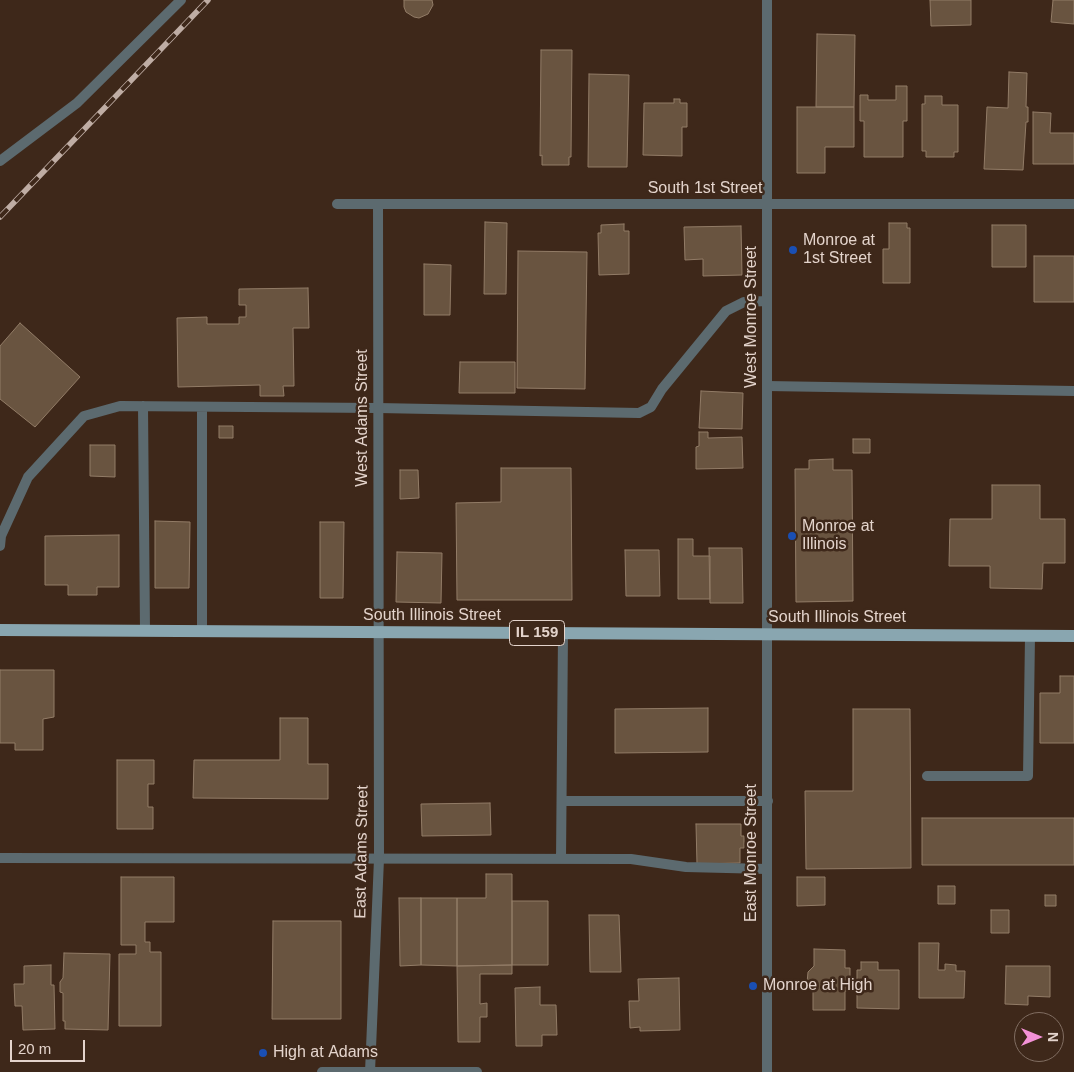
<!DOCTYPE html>
<style>
body{margin:0}
#map{position:relative;width:1074px;height:1072px;overflow:hidden;background:#3e281a;font-family:Arial,sans-serif}
canvas{display:block}
.north{position:absolute;left:1014px;top:1012px;width:50px;height:50px;box-sizing:border-box;background:#3e281a;border:1px solid #806d61;border-radius:50%;rotate:90deg;font-size:14px;font-weight:700;line-height:20px;text-align:center;color:#e4d4cc}
.north::after{content:'';display:block;margin:auto;width:18px;height:22px;background:#f391d6;clip-path:polygon(50% 0,100% 100%,50% 72%,0 100%)}
.scale{position:absolute;left:10px;top:1040px;width:75px;height:22px;box-sizing:border-box;border:2px solid #e4d4cc;border-top:0;padding-left:6px;font-size:15px;line-height:18px;white-space:nowrap;color:#e4d4cc;-webkit-text-stroke:4px #3e281a;paint-order:stroke}
</style>
<div id="map">
<canvas width="1074" height="1072"></canvas>
<div class="north">N</div>
<div class="scale">20 m</div>
</div>
<script>
const context = document.querySelector('canvas').getContext('2d');
context.lineJoin = 'round';
function fillPath(path, color) { context.fillStyle = color; context.fill(path, 'evenodd'); }
const poly = rows => new Path2D(rows.map(r => 'M' + r).join(''));
function stroke(path, color, width, dash) { context.strokeStyle = color; context.lineWidth = width; context.lineCap = dash ? 'butt' : 'round'; context.setLineDash(dash || []); context.stroke(path); }
function drawText(font, color, halo, rows, align = 'center') {
  context.font = font + ' Arial,sans-serif'; context.lineWidth = 5; context.setLineDash([]); context.textBaseline = 'middle'; context.strokeStyle = halo; context.fillStyle = color; for (const [text, x, y, turn = 0] of rows) {
    context.save(); context.translate(x, y); context.rotate((+turn || 0) * Math.PI / 180); context.textAlign = isNaN(turn) ? turn : align; if (halo) context.strokeText(text, 0, 0); context.fillText(text, 0, 0); context.restore();
  }
}
const building = poly([
 [404,0,432,0,433,5,428,14,419,18,414,17,406,12,404,7,404,0],
 [930,0,971,0,971,25,931,26,930,0],
 [1053,0,1074,0,1074,24,1051,22,1053,0],
 [817,34,855,35,854,107,816,107,817,34],
 [541,50,572,50,571,157,569,157,569,165,542,165,542,155,540,156,541,50],
 [1009,72,1027,73,1026,107,1028,107,1028,122,1026,122,1023,170,984,169,987,107,1008,108,1009,72],
 [589,74,629,75,627,167,588,167,589,74],
 [896,86,907,86,907,121,903,121,903,157,864,157,864,121,860,121,860,95,868,95,868,100,896,100,896,86],
 [925,96,942,96,942,105,958,105,958,152,954,152,954,157,926,157,926,151,922,151,922,104,925,104,925,96],
 [674,99,680,99,680,103,687,103,687,127,682,127,682,156,643,155,644,103,674,103,674,99],
 [797,107,854,107,854,147,825,147,825,173,797,173,797,107],
 [1033,112,1051,113,1050,133,1074,133,1074,164,1033,164,1033,112],
 [485,222,507,223,506,294,484,294,485,222],
 [889,223,907,223,907,228,910,228,910,283,883,283,883,249,889,249,889,223],
 [624,224,624,231,629,231,629,274,599,275,598,233,601,233,601,225,624,224],
 [992,225,1026,225,1026,267,992,267,992,225],
 [741,226,742,275,703,276,703,259,685,260,684,227,741,226],
 [518,251,587,252,585,389,517,388,518,251],
 [1034,256,1074,256,1074,302,1034,302,1034,256],
 [424,264,451,265,450,315,424,315,424,264],
 [308,288,309,328,293,328,294,386,283,386,284,396,260,396,260,385,178,387,177,318,207,317,207,324,239,324,239,317,246,317,246,305,239,305,239,289,308,288],
 [20,323,80,377,35,427,0,399,0,346,20,323],
 [460,362,515,362,515,393,459,393,460,362],
 [701,391,743,393,742,429,699,428,701,391],
 [219,426,233,426,233,438,219,438,219,426],
 [699,432,708,432,708,438,742,437,743,468,696,469,696,447,699,446,699,432],
 [853,439,870,439,870,453,853,453,853,439],
 [90,445,115,445,115,477,90,476,90,445],
 [833,459,833,470,852,470,853,601,796,602,795,469,809,469,809,460,833,459],
 [501,468,571,468,572,600,457,600,456,503,501,502,501,468],
 [400,470,418,470,419,498,400,499,400,470],
 [992,485,1040,485,1040,519,1065,519,1065,563,1043,563,1042,589,990,588,990,566,949,566,950,519,992,519,992,485],
 [155,521,190,522,189,588,155,588,155,521],
 [320,522,344,522,343,598,320,598,320,522],
 [119,535,119,587,97,587,97,595,68,595,68,585,45,585,45,536,119,535],
 [678,539,693,539,693,556,710,556,710,599,678,599,678,539],
 [709,548,742,548,743,603,710,603,709,548],
 [625,550,659,550,660,596,626,596,625,550],
 [397,552,442,553,441,603,396,602,397,552],
 [0,670,54,670,54,717,43,719,43,750,15,750,15,743,0,743,0,670],
 [1060,676,1074,676,1074,743,1040,743,1040,693,1060,693,1060,676],
 [708,708,708,752,615,753,615,709,708,708],
 [853,709,910,709,911,868,806,869,805,791,853,791,853,709],
 [280,718,308,718,308,764,328,764,328,799,193,798,194,760,280,760,280,718],
 [117,760,154,760,154,784,148,784,148,807,153,807,153,829,117,829,117,760],
 [490,803,491,835,422,836,421,804,490,803],
 [922,818,1074,818,1074,865,922,865,922,818],
 [696,824,741,824,741,836,744,836,744,848,740,848,740,863,697,864,696,824],
 [486,874,512,874,512,965,457,966,457,898,486,898,486,874],
 [121,877,174,877,174,922,145,922,145,942,150,942,150,952,161,952,161,1026,119,1026,119,954,136,954,136,945,121,945,121,877],
 [797,877,825,877,825,905,797,906,797,877],
 [938,886,955,886,955,904,938,904,938,886],
 [1045,895,1056,895,1056,906,1045,906,1045,895],
 [399,898,421,898,421,965,400,966,399,898],
 [421,898,457,898,457,966,421,965,421,898],
 [512,901,548,901,548,965,512,965,512,901],
 [991,910,1009,910,1009,933,991,933,991,910],
 [589,915,619,915,621,972,590,972,589,915],
 [273,921,341,921,341,1019,272,1019,273,921],
 [919,943,939,943,938,970,945,970,945,964,956,965,956,971,965,971,964,998,919,998,919,943],
 [814,949,845,950,845,968,850,968,850,991,845,991,845,1010,813,1010,813,988,807,983,808,972,814,966,814,949],
 [64,953,110,954,108,1030,65,1029,65,1021,63,1021,63,993,60,992,60,982,63,978,64,953],
 [861,962,878,962,878,970,899,970,899,1009,857,1008,857,970,861,970,861,962],
 [51,965,51,985,54,985,55,1029,23,1030,22,1006,15,1006,14,984,24,984,24,966,51,965],
 [512,965,512,974,480,974,480,1004,487,1003,487,1017,480,1017,480,1042,458,1042,457,966,512,965],
 [1006,966,1050,966,1050,997,1028,996,1028,1005,1005,1004,1006,966],
 [679,978,680,1030,640,1031,640,1027,630,1028,629,1001,639,1001,638,979,679,978],
 [540,987,540,1005,556,1005,557,1035,542,1035,542,1046,516,1046,515,988,540,987]
]);
fillPath(building, '#695440');
stroke(building, '#927c67', 1);
stroke(poly([
 [767,386,1074,391],
 [143,406,145,631],
 [202,407,202,631],
 [0,546,1,536,28,477,84,416,120,406,378,408,639,413,651,407,662,389,726,311,744,302,767,301],
 [927,776,1028,776,1030,636],
 [562,801,768,801],
 [0,858,631,859,686,867,767,869],
 [561,859,563,633]
]), '#5c6a6f', 10);
stroke(poly([
 [767,0,767,1072],
 [0,161,77,103,181,0],
 [337,204,1074,204],
 [322,1072,477,1072],
 [370,1072,379,859,378,204]
]), '#5c6a6f', 10);
stroke(poly([
 [0,630,1074,636]
]), '#89a6b0', 12);
const rail = poly([
 [0,217,208,0]
]);
stroke(rail, '#bfada4', 5.5);
stroke(rail, '#3e281a', 4, [11]);
for (const [x, y, r, color] of [
 [793,250,5,"#1a4fb4"],
 [792,536,5,"#1a4fb4"],
 [753,986,5,"#1a4fb4"],
 [263,1053,5,"#1a4fb4"]
]) { const dot = new Path2D(); dot.arc(x, y, r, 0, 2 * Math.PI); context.fillStyle = color; context.fill(dot); stroke(dot, '#3e281a', 2); }
for (const [x, y, w] of [
 [537,633,55]
]) { const box = new Path2D(); box.roundRect(x - w / 2, y - 12.5, w, 25, 4); context.fillStyle = '#3e281a'; context.fill(box); stroke(box, '#e4d4cc', 1); }
drawText('bold 15px', '#e4d4cc', null, [
 ["IL 159",537,633]
]);
drawText('16px', '#e4d4cc', '#3e281a', [
 ["South 1st Street",705,189],
 ["West Monroe Street",752,317,-90],
 ["West Adams Street",363,418,-90],
 ["South Illinois Street",432,616],
 ["South Illinois Street",837,618],
 ["East Adams Street",362,852,-89],
 ["East Monroe Street",752,853,-90]
]);
drawText('16px', '#e4d4cc', '#3e281a', [
 ["Monroe at",803,241],
 ["1st Street",803,259],
 ["Monroe at",802,527],
 ["Illinois",802,545],
 ["Monroe at High",763,986],
 ["High at Adams",273,1053]
], 'left');
</script>
